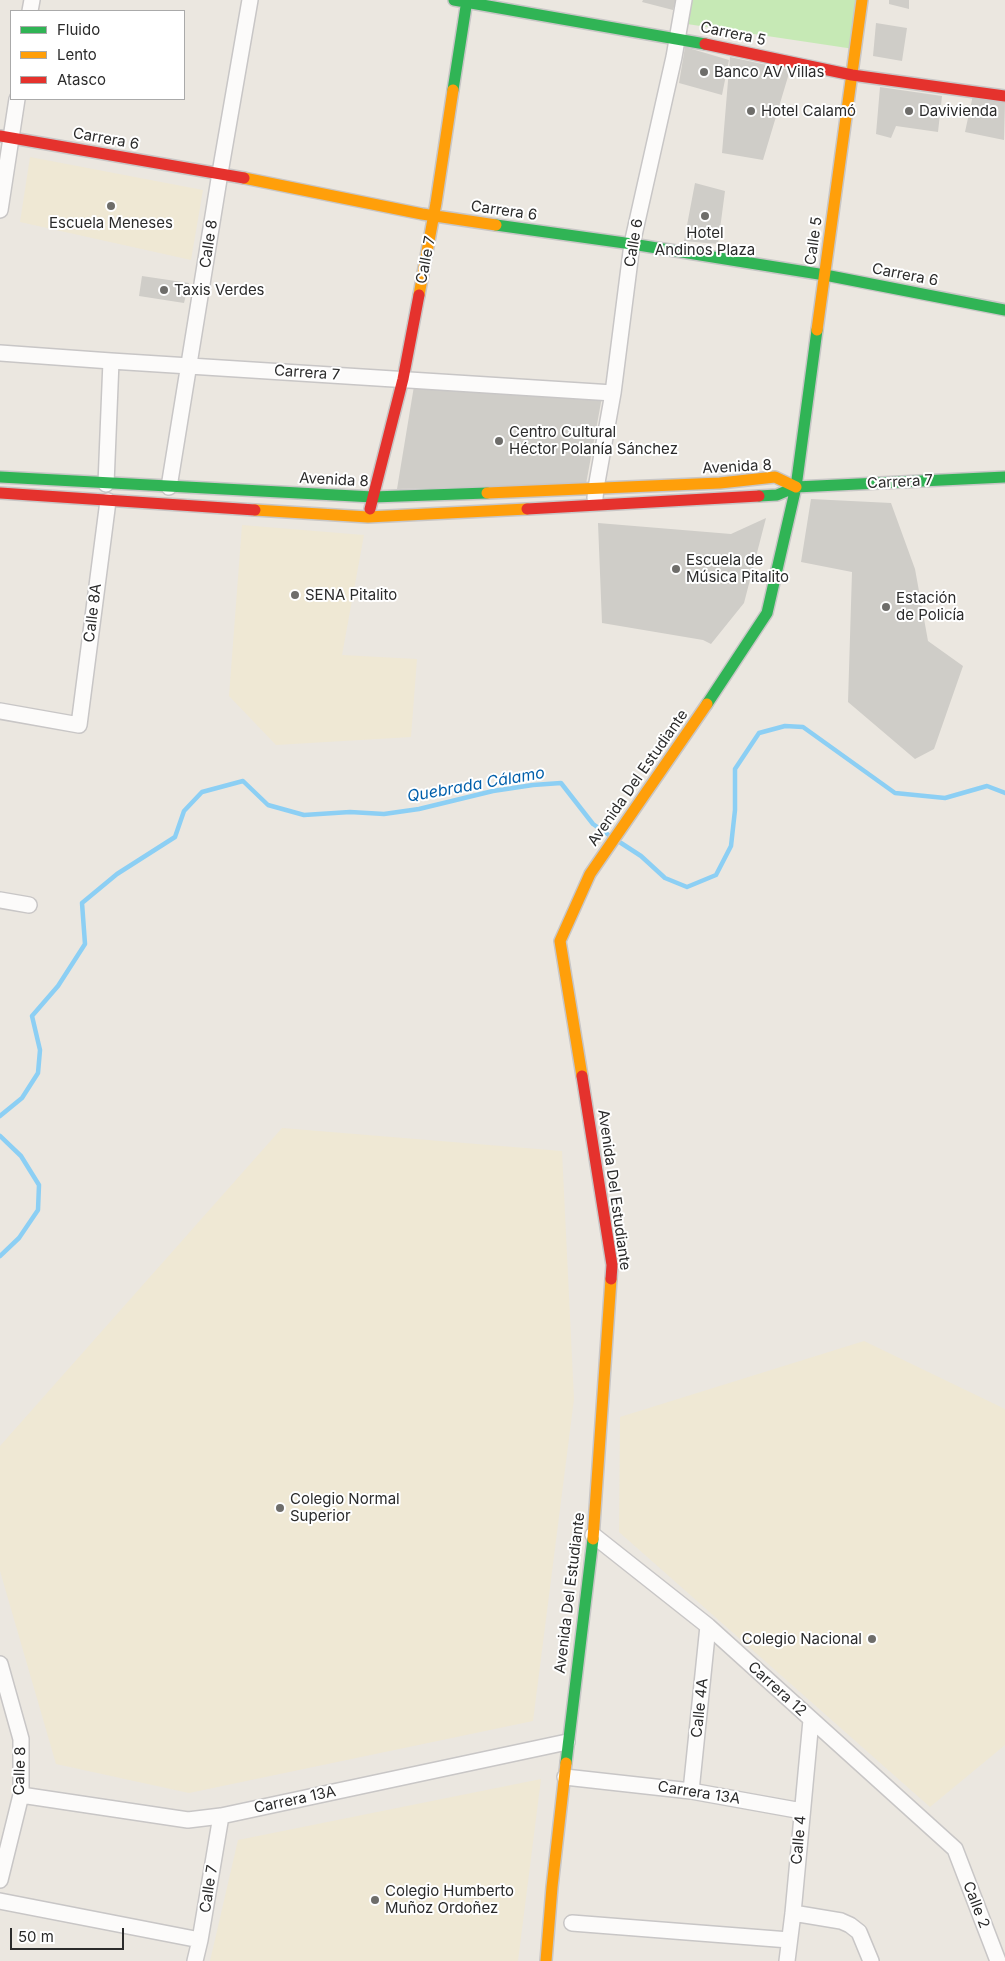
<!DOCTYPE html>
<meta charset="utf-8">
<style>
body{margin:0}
#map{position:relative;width:1005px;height:1961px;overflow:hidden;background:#ebe7e0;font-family:Inter,sans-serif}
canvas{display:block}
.legend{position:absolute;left:10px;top:10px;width:175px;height:90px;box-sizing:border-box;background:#fff;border:1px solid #aaa;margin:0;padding:6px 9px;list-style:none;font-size:15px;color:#2b2b2b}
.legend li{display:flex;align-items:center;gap:10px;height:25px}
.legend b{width:25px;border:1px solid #aaa}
.scale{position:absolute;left:10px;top:1928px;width:114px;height:22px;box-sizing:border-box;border:2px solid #2b2b2b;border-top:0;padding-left:6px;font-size:15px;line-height:18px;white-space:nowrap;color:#2b2b2b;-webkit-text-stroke:4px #fff;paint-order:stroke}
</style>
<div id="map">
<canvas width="1005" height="1961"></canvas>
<ul class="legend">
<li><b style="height:6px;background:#30b455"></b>Fluido</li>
<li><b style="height:6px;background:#ff9f0a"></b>Lento</li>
<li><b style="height:6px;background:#e5322d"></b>Atasco</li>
</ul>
<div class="scale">50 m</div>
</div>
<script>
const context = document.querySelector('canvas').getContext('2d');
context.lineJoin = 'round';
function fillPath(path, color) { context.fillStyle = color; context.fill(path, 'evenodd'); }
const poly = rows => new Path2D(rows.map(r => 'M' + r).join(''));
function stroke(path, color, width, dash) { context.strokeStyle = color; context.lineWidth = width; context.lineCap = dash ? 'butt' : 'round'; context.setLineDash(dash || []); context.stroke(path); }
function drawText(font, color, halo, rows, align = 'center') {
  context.font = font + ' Inter,sans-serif'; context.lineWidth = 4; context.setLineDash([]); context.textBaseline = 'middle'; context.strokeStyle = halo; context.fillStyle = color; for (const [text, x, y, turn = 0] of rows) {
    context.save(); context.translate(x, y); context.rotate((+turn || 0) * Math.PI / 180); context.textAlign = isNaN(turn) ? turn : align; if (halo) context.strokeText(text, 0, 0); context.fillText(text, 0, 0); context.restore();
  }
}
fillPath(poly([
 [30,157,203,190,191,260,20,222],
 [242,525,364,535,342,655,417,659,411,737,276,745,229,696],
 [282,1128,562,1151,574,1399,533,1721,189,1793,56,1764,0,1571,0,1446],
 [864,1341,1005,1409,1005,1745,930,1807,619,1532,620,1417],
 [541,1779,518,1961,210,1961,238,1840]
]), '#efe8d4');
fillPath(poly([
 [691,0,861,0,854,49,687,24]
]), '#c6e9b5');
stroke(poly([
 [621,843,641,856,665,878,687,887,716,875,731,846,735,810,735,769,759,733,785,726,803,727,895,793,945,798,987,786,1005,793],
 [0,1116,22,1098,38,1073,40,1050,32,1016,58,986,85,944,82,903,117,874,175,837,184,811,202,792,243,781,268,805,304,815,350,812,384,814,419,809,493,791,533,785,561,783,593,824,610,836],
 [0,1136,21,1156,39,1185,38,1210,19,1238,0,1256]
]), '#8ccff4', 4.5);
fillPath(poly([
 [643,0,676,0,673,10,642,2],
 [889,0,909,0,909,9,889,4],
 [876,23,907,28,902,61,873,56],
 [685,47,729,60,722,95,679,83],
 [730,57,790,70,763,160,722,153],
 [880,87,942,96,938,132,896,126,891,138,876,134],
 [973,95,1005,102,1004,140,965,132],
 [695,183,725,191,718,244,684,241],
 [142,276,189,283,184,303,139,296],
 [414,386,602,397,586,484,397,489],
 [811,499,891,503,915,569,928,641,963,666,934,749,915,759,848,702,852,572,801,562],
 [766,518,744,603,711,644,703,640,602,623,598,523,731,534]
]), '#cfcdc8');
const street = poly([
 [30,11,32,0],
 [0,210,17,99],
 [0,353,111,361,613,393],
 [106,484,111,361],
 [169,487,220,173,250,0],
 [595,498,596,488,613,393,632,244,674,57,684,0],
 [0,711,79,725,108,501],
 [0,900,29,905],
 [593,1535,708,1626,955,1849,998,1961],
 [0,1664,21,1739,21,1795,0,1880],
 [565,1777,691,1791,802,1811],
 [691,1791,708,1626],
 [21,1795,188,1820,221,1816,567,1742],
 [0,1901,200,1940],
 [793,1913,841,1921,850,1925,859,1932,871,1961],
 [572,1923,789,1940],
 [195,1961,200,1940,221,1816],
 [787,1961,793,1913,811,1720]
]);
const fast = poly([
 [454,0,705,44],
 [453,90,467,0],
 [496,225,632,244,825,275,1005,310],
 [0,477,373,497,487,493],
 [759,496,777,495,796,487,1005,477],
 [707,704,767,613,796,487,817,330],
 [566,1763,593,1539]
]);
const slow = poly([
 [244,178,422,214,496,225],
 [419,295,436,203,453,90],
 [817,330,862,0],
 [487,493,720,483,775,477,796,487],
 [255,510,368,517,527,509],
 [582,1076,560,941,590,874,707,704],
 [593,1539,611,1279],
 [546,1961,552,1887,566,1763]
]);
const jam = poly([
 [705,44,852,75,1005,96],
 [0,136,244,178],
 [0,493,255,510],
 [370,509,403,379,419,295],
 [527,509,759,496],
 [582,1076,612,1265,611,1279]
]);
stroke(street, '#c8c6c6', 18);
stroke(fast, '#c8c6c6', 14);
stroke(slow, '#c8c6c6', 14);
stroke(jam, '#c8c6c6', 14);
stroke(street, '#fcfbfa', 15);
stroke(fast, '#30b455', 11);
stroke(slow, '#ff9f0a', 11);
stroke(jam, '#e5322d', 11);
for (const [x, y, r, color] of [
 [704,72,5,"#6e6d6a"],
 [751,111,5,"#6e6d6a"],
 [909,111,5,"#6e6d6a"],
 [111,206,5,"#6e6d6a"],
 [705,216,5,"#6e6d6a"],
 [164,290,5,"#6e6d6a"],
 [499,441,5,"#6e6d6a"],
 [676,569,5,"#6e6d6a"],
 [295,595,5,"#6e6d6a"],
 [886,607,5,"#6e6d6a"],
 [280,1508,5,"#6e6d6a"],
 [872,1639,5,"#6e6d6a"],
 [375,1900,5,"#6e6d6a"]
]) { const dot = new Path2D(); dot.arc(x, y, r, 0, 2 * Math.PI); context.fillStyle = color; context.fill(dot); stroke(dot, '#fff', 2); }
drawText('15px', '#2b2b2b', '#fff', [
 ["Carrera 5",733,34,12],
 ["Carrera 6",106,139,10],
 ["Carrera 6",504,211,8],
 ["Calle 5",814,241,-82],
 ["Calle 6",634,243,-80],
 ["Calle 8",209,244,-81],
 ["Calle 7",426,260,-79],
 ["Carrera 6",905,275,11],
 ["Carrera 7",307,373,4],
 ["Avenida 8",737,467,-3],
 ["Avenida 8",334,480,3],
 ["Carrera 7",900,482,-3],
 ["Calle 8A",93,613,-83],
 ["Avenida Del Estudiante",638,778,-55],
 ["Avenida Del Estudiante",614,1190,82],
 ["Avenida Del Estudiante",570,1593,-83],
 ["Carrera 12",777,1689,42],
 ["Calle 4A",700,1708,-84],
 ["Calle 8",20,1771,-88],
 ["Carrera 13A",699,1793,9],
 ["Carrera 13A",295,1800,-12],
 ["Calle 4",799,1840,-85],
 ["Calle 7",209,1889,-81],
 ["Calle 2",976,1905,69]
]);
drawText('15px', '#2b2b2b', '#fff', [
 ["Banco AV Villas",714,72],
 ["Hotel Calamó",761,111],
 ["Davivienda",919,111],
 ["Escuela Meneses",111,223,"center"],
 ["Hotel",705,233,"center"],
 ["Andinos Plaza",705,250,"center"],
 ["Taxis Verdes",174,290],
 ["Centro Cultural",509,432],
 ["Héctor Polanía Sánchez",509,449],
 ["Escuela de",686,560],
 ["Música Pitalito",686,577],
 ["SENA Pitalito",305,595],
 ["Estación",896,598],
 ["de Policía",896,615],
 ["Colegio Normal",290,1499],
 ["Superior",290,1516],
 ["Colegio Nacional",862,1639,"right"],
 ["Colegio Humberto",385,1891],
 ["Muñoz Ordoñez",385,1908]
], 'left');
drawText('italic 16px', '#005fab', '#fff', [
 ["Quebrada Cálamo",476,785,-10]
]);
</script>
